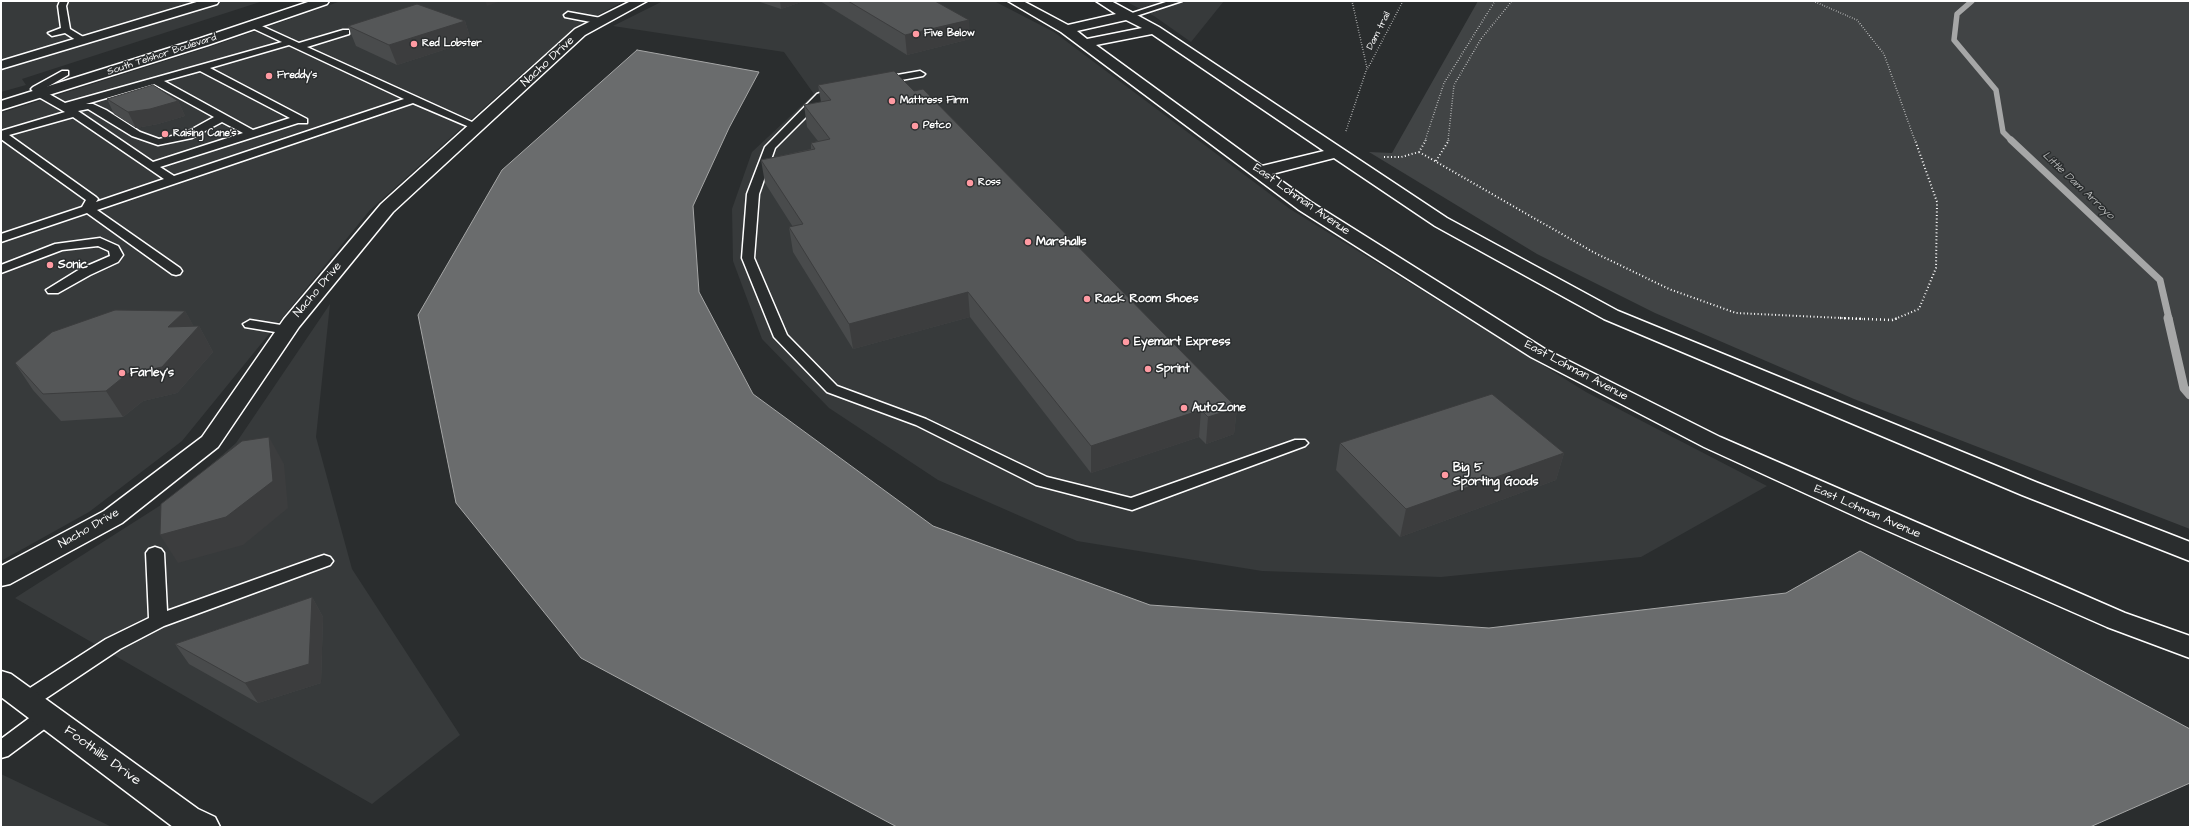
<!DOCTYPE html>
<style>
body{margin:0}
#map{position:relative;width:2191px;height:828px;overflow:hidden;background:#2a2d2e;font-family:"Architects Daughter",sans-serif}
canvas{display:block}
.frame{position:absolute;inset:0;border:2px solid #fff;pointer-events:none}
</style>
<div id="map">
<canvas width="2191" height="828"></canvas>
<div class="frame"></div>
</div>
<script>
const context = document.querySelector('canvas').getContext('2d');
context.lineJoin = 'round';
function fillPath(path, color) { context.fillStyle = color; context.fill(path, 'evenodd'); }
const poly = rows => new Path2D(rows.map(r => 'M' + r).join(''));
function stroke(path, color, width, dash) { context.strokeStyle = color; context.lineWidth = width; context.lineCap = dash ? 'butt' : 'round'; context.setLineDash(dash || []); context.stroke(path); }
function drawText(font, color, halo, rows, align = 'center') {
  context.font = font + ' "Architects Daughter",sans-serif'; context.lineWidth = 3; context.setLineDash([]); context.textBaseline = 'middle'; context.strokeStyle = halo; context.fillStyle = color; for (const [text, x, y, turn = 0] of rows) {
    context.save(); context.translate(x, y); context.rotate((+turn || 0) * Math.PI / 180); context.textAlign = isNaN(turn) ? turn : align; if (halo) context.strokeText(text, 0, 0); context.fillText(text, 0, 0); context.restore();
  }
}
fillPath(poly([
 [1,1,263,1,22,79,26,85,1,92],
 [341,1,624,1,581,24,526,70,370,210,182,441,89,512,1,561,1,113,213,46],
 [663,1,994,1,1054,32,1290,209,1586,392,1767,486,1641,557,1441,577,1262,571,1077,541,938,480,829,408,762,339,733,261,732,209,752,152,814,94,784,52,613,26],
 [1125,1,1224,1,1191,42,1154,16],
 [330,304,316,437,352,569,460,735,372,804,15,598,175,496,236,443],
 [1,774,112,827,1,827]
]), '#373a3b');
fillPath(poly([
 [1478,1,2190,1,2190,529,1854,399,1655,313,1537,254,1369,152,1392,153]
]), '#414445');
const water = poly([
 [637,50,759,72,729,128,693,206,699,292,753,394,933,526,1150,605,1489,628,1786,593,1860,551,2190,729,2190,783,2090,827,897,827,581,658,456,503,418,315,502,170,637,50]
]);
fillPath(water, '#6a6c6d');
stroke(water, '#a6a7a7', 1);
stroke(poly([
 [1972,1,1957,14,1954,40,1996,90,2003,132,2012,141]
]), '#a6a7a7', 5.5);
stroke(poly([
 [2011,140,2160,280,2169,319]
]), '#a6a7a7', 7);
stroke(poly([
 [2168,318,2184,388,2190,395]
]), '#a6a7a7', 9);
const service = poly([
 [60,1,68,1,66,6,70,29,85,38,85,42,79,42,65,33,52,36,48,33,61,28,58,6,60,1],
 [1169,1,1182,1,1130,18,1126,15,1169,1],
 [568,12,601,18,605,21,601,24,565,17,564,15,568,12],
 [253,22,299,43,343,30,349,30,349,34,307,47,483,127,482,129,474,129,413,103,97,210,180,268,182,271,180,274,176,275,172,274,87,213,1,242,1,234,82,207,86,200,1,139,1,131,65,112,37,96,31,89,33,87,62,71,68,71,68,75,42,90,65,103,282,42,250,27,249,25,253,22],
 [289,45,404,99,174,176,160,167,298,123,307,123,307,119,210,68,289,45],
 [200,71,290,118,253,130,164,81,200,71],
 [154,84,214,117,185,133,159,139,140,132,106,110,93,104,86,104,154,84],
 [88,109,132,136,158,145,192,138,222,122,243,133,153,162,78,111,88,109],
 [73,117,164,179,96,202,98,199,96,197,9,135,73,117],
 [920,71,925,74,923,76,880,84,875,81,880,78,920,71],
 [839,86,844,89,842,91,825,98,775,148,759,194,754,258,787,335,837,386,926,419,1047,477,1131,498,1295,440,1305,440,1308,443,1305,446,1132,510,1036,485,916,425,827,392,774,337,742,258,747,194,765,147,817,94,839,86],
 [100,238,118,246,123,255,118,262,90,275,58,293,48,293,46,290,80,269,110,256,109,251,98,246,62,250,1,273,1,265,55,244,100,238],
 [250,320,287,326,294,330,287,334,245,327,243,324,250,320],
 [155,547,161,549,164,553,167,611,318,557,324,555,330,557,333,561,330,565,164,626,120,649,33,707,26,709,19,707,16,701,19,695,106,639,149,618,146,553,149,549,155,547],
 [47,708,54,710,57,716,54,722,8,756,1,758,1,739,40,710,47,708]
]);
const minor = poly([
 [200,1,219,1,217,4,1,69,1,61,200,1],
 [631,1,647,1,585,35,393,212,299,327,218,447,122,523,10,584,1,586,1,566,104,511,202,437,284,319,381,204,575,29,631,1]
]);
const tertiary = poly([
 [1,671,11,674,198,809,215,817,220,827,173,827,1,697,1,671]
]);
const secondary = poly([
 [311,1,329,1,327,4,208,45,1,110,1,101,198,39,311,1],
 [1008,1,1023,1,1068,25,1116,14,1096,1,1111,1,1159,27,1447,218,1618,311,2038,483,2190,542,2190,561,2022,495,1604,319,1435,226,1334,158,1272,174,1311,202,1545,349,1720,437,2125,613,2190,636,2190,658,2107,627,1870,523,1704,447,1531,357,1299,210,1061,32,1008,1],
 [1126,20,1142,28,1087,39,1077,31,1126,20],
 [1152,34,1324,151,1262,166,1096,45,1152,34]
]);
stroke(service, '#fff', 3);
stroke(minor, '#fff', 3);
stroke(tertiary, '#fff', 3);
stroke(secondary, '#fff', 3);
stroke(poly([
 [1813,1,1857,20,1884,54,1915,141],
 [1368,68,1403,1],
 [1346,131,1367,68,1352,1],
 [1425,141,1444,83,1495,1],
 [1448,141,1454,85,1481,39,1512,1]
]), '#fff', 1.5, [0.5, 2]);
stroke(poly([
 [1419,152,1593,252,1669,289,1736,313,1863,319],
 [1384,157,1401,157,1419,152,1426,140],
 [1436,161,1449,140],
 [1895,319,1919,309,1936,268,1937,202,1915,140]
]), '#fff', 2, [1, 2.5]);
stroke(poly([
 [1840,318,1892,320,1898,318]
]), '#fff', 2.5, [1, 3]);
fillPath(service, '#2a2d2e');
fillPath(minor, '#2a2d2e');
fillPath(tertiary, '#2a2d2e');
fillPath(secondary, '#2a2d2e');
fillPath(poly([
 [757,1,804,1,781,9],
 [820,1,935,1,970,39,907,55],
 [465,21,471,41,397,65,356,46,348,26],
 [818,85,914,91,1237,408,1234,434,1206,444,1199,437,1091,473,970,317,853,349,793,252,789,227,793,227,765,183,761,160,811,149,811,143,818,141,807,127,804,105,821,102],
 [107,99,178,101,185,116,158,124,136,128,114,114],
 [185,311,194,327,199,326,213,352,177,393,143,401,123,417,61,421,33,390,15,363],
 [1340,443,1564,453,1556,480,1400,537,1336,470],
 [312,597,323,617,321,683,258,703,189,664,175,644]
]), '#494b4c');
fillPath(poly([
 [485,1,501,1,487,6],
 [780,1,804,1,781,9],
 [969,20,970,39,907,55,905,35],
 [465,21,471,41,397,65,389,45],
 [178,101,185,116,158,124,136,128,128,112],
 [968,292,970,317,853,349,849,324],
 [185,311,196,330,199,326,213,352,177,393,143,401,123,417,106,391,168,327],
 [1237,408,1234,434,1206,444,1208,417],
 [1201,410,1199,437,1091,473,1091,446],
 [269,437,284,464,288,508,243,545,178,563,160,535],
 [1564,453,1556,480,1400,537,1406,509],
 [312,597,323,617,321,683,258,703,245,683]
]), '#3c3d3e');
const building = poly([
 [848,1,935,1,969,20,905,35,848,1],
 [417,4,465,21,389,45,348,26,417,4],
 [894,71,914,91,923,89,1237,408,1208,417,1201,410,1091,446,968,292,849,324,789,227,803,224,761,160,815,149,811,143,830,139,804,105,831,100,818,85,894,71],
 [153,85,178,101,150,109,128,112,107,99,153,85],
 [115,310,185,311,168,327,199,326,162,367,127,374,106,391,43,394,15,363,52,332,115,310],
 [1492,394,1564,453,1406,509,1340,443,1492,394],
 [269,437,273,481,226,517,160,535,161,504,242,441,269,437],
 [312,597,309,664,245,683,175,644,312,597]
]);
fillPath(building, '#555758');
stroke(building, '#3c3d3e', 1);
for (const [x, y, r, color] of [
 [916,34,4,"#ff9aa2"],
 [414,44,4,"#ff9aa2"],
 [269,76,4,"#ff9aa2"],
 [892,101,4,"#ff9aa2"],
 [915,126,4,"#ff9aa2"],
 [165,134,4,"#ff9aa2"],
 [970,183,4,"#ff9aa2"],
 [1028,242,4,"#ff9aa2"],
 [50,265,4,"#ff9aa2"],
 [1087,299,4,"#ff9aa2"],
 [1126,342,4,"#ff9aa2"],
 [1148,369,4,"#ff9aa2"],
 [122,373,4,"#ff9aa2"],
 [1184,408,4,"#ff9aa2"],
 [1445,475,4,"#ff9aa2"]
]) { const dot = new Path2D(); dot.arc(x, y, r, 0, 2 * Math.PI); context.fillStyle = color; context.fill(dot); stroke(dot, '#2a2d2e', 1.5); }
drawText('10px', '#fff', '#2a2d2e', [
 ["Dam trail",1379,31,-63],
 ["South Telshor Boulevard",162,55,-18]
]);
drawText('bold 10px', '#fff', '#2a2d2e', [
 ["Five Below",924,34],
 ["Red Lobster",422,44],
 ["Freddy's",277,76],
 ["Mattress Firm",900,101],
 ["Petco",923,126],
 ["Raising Cane's",173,134],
 ["Ross",978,183]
], 'left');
drawText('italic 11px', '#b4b6b6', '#2a2d2e', [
 ["Little Dam Arroyo",2078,186,43]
]);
drawText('12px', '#fff', '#2a2d2e', [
 ["Nacho Drive",548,62,-43],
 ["East Lohman Avenue",1301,200,35],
 ["Nacho Drive",318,290,-50],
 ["East Lohman Avenue",1576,371,28],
 ["East Lohman Avenue",1867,512,24],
 ["Nacho Drive",89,529,-30]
]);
drawText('bold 12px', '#fff', '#2a2d2e', [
 ["Marshalls",1036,242],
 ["Sonic",58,265],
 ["Rack Room Shoes",1095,299],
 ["Eyemart Express",1134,342],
 ["Sprint",1156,369],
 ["Farley's",130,373],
 ["AutoZone",1192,408],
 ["Big 5",1453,468],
 ["Sporting Goods",1453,482]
], 'left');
drawText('14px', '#fff', '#2a2d2e', [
 ["Foothills Drive",102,756,36]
]);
</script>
